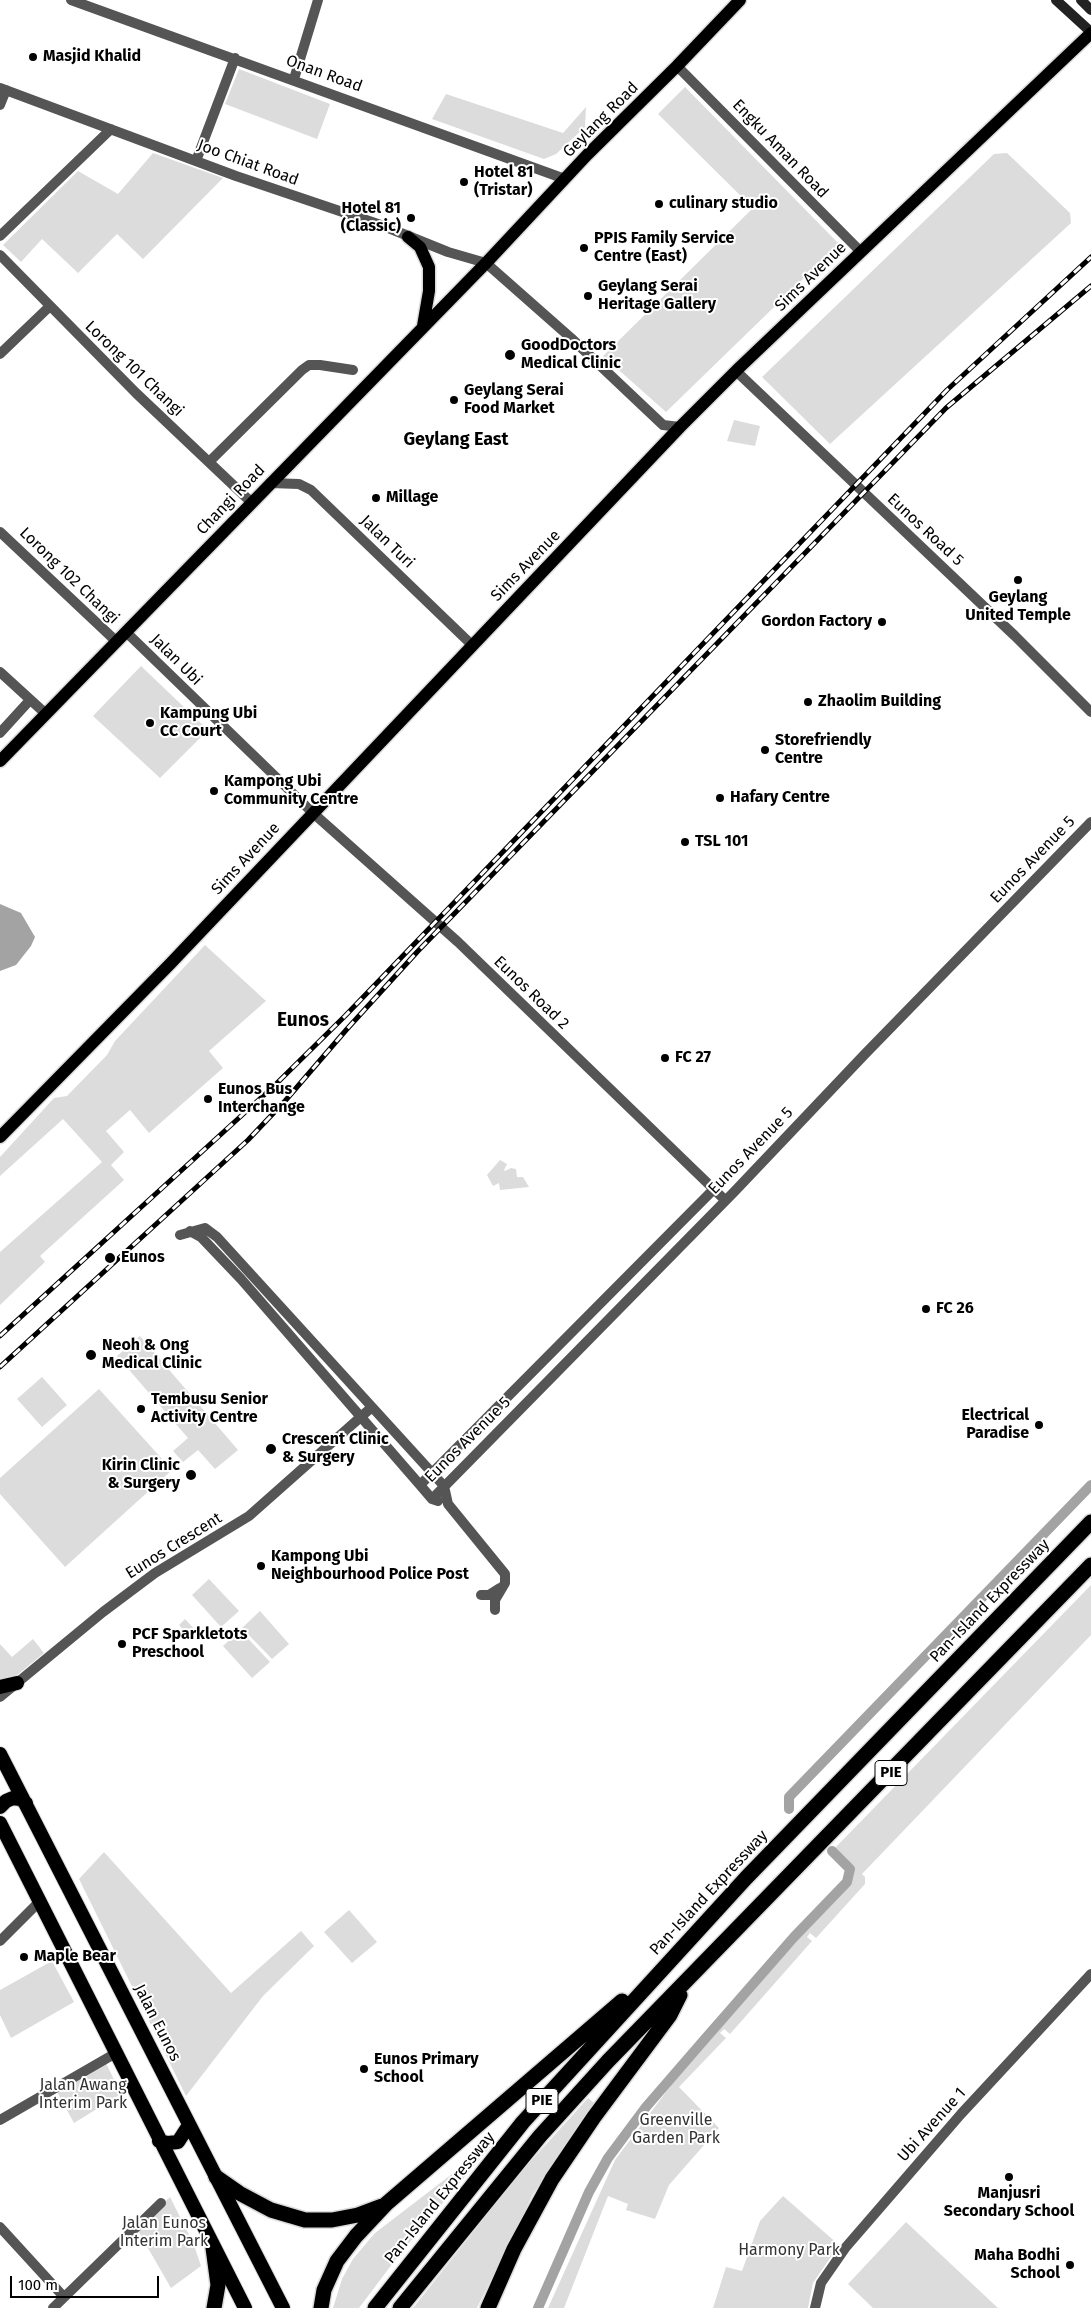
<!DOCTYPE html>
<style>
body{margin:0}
#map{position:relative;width:1091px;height:2308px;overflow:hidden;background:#fff;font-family:"Fira Sans",sans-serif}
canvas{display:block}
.scale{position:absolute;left:10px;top:2276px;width:149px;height:22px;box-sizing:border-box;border:2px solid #000;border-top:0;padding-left:6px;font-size:15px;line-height:18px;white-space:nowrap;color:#000;-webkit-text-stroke:4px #fff;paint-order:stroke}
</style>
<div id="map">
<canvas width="1091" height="2308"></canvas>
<div class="scale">100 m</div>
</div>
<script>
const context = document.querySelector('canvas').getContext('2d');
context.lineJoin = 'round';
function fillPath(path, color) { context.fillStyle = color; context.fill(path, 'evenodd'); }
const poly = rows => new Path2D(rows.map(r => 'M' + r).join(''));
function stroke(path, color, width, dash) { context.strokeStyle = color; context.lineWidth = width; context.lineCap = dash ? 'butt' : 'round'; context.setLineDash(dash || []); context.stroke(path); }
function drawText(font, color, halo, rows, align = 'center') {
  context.font = font + ' "Fira Sans",sans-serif'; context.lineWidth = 4; context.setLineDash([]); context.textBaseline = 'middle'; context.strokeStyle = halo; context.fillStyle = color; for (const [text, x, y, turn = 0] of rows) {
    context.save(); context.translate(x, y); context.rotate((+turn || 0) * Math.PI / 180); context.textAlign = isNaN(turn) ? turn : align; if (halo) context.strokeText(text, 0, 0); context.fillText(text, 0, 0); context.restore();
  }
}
fillPath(poly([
 [239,69,330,104,317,139,225,104],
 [685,87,839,244,666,412,603,356,753,208,658,114],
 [446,94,563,133,586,107,585,127,556,154,544,159,432,119],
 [153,153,223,178,143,259,117,234,78,273,42,239,21,262,3,245,78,171,118,194],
 [1007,153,1070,213,1071,223,830,444,762,377,994,154],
 [734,420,760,426,755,446,727,441],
 [141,666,208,730,160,778,93,716],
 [205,945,266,1001,209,1051,223,1068,149,1133,130,1110,106,1131,124,1152,111,1165,124,1180,40,1256,45,1262,0,1305,0,1252,102,1162,63,1119,0,1176,0,1157,54,1098,67,1096,107,1055,115,1041],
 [500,1160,507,1164,504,1170,505,1171,511,1168,516,1169,517,1177,523,1177,529,1187,500,1190,499,1183,493,1186,487,1175],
 [140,1336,238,1450,215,1469,198,1450,183,1462,173,1451,188,1438,117,1356],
 [42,1377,67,1405,42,1427,17,1399],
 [99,1389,172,1470,65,1567,0,1494,0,1478],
 [209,1579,239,1611,221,1627,192,1595],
 [1091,1585,1091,1635,862,1874,865,1877,865,1884,816,1938,810,1933,807,1937,812,1941,730,2034,724,2029,720,2033,726,2038,679,2087,719,2128,669,2185,655,2219,626,2210,628,2204,608,2196,564,2308,548,2308,615,2160,672,2084,790,1948,851,1883,854,1868,834,1849],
 [260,1611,289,1644,272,1659,242,1628],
 [185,1619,199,1634,192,1640,179,1625],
 [240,1630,270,1662,252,1678,223,1646],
 [33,1639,44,1653,10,1681,0,1683,0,1644,12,1657],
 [104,1852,231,1993,301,1931,314,1946,263,1996,186,2096,79,1879],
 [349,1910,377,1942,352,1963,324,1932],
 [52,1961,74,2002,11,2038,0,2015,0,1990],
 [105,2061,121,2094,74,2123,56,2090],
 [588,2098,594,2103,533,2194,477,2308,413,2308,521,2172],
 [495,2141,399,2255,359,2308,333,2308,342,2279,353,2259,375,2233],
 [783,2196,839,2245,813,2283,808,2308,713,2308,726,2267,742,2271,760,2221],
 [170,2197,194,2245,201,2266,171,2288,137,2229],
 [906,2222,998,2308,873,2308,848,2284]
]), '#dcdcdc');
fillPath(poly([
 [0,904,21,913,35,937,31,946,16,965,0,971]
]), '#a3a3a3');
stroke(poly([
 [789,1809,789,1797,1091,1485],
 [538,2308,589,2192,608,2158,646,2107,704,2040,794,1937,847,1882,850,1869,832,1851]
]), '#a3a3a3', 10);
const primary = poly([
 [408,237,420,247,429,267,429,291,423,326],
 [0,761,486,263,587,155,677,66,740,0],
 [0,1137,171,963,680,427,740,367,1091,33]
]);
const trunk = poly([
 [0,1687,17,1683],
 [0,1754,283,2308],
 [0,1807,6,1801,13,1798,20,1799,26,1803],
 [0,1823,245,2308],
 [159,2141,168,2143,178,2142,189,2125]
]);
const motorway = poly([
 [216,2177,239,2193,271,2210,305,2220,332,2220,358,2215,382,2206],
 [213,2248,218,2285,214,2308],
 [321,2308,324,2290,337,2261,356,2236,386,2204,622,2001],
 [375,2308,523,2122,746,1878,1091,1522],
 [400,2308,540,2136,608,2061,1091,1565],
 [488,2308,514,2249,552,2179,594,2117,670,2015,680,1995]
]);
stroke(primary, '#dbdbdb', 15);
stroke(trunk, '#dbdbdb', 16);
stroke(motorway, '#dbdbdb', 18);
stroke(poly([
 [71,0,565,179],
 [677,66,861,252],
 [294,79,318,0],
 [0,88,236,176,381,225,448,252,486,263,571,338,663,425,680,427],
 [0,105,6,90],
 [196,161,235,58],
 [0,236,111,129],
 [0,255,136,393,251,502],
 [0,354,49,307],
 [736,371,1015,636,1091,712],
 [209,462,302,370,309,365,320,365,353,370],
 [270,483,299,484,311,490,472,645],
 [0,532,117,642],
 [126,632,313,813,458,942,725,1200],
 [0,672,46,714],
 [0,733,30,700],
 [190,1231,201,1237,241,1279,420,1485,432,1499,438,1501],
 [180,1235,205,1228,217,1237,444,1486,448,1504,505,1574,505,1583,495,1600,495,1610],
 [420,1485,714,1189],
 [432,1499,734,1192,865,1054,1091,822],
 [481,1595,489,1595,500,1588],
 [0,1697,103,1612,155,1573,249,1516,372,1407],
 [0,1941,40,1901],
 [0,2120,116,2053],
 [0,2227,64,2297],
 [53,2308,161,2203]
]), '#555', 10);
stroke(poly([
 [815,2308,821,2283,846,2247,961,2114,1091,1974]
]), '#555', 10);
stroke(poly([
 [1056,0,1091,32],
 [1081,0,1091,10]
]), '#222', 10);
stroke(primary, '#000', 12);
stroke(trunk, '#000', 14);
stroke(motorway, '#000', 15);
const rail = poly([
 [0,1336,275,1085,345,1016,947,390,1091,257],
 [0,1367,248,1140,285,1101,347,1029,418,951,946,408,1091,286]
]);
stroke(rail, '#000', 5);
stroke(rail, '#fff', 3, [9]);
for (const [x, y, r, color] of [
 [33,57,5,"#000"],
 [464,182,5,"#000"],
 [659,204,5,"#000"],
 [411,218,5,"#000"],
 [584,248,5,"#000"],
 [588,296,5,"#000"],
 [510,355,6,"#000"],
 [454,400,5,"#000"],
 [376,498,5,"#000"],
 [1018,580,5,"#000"],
 [882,622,5,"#000"],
 [808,702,5,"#000"],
 [150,723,5,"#000"],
 [765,750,5,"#000"],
 [214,791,5,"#000"],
 [720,798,5,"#000"],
 [685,842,5,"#000"],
 [665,1058,5,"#000"],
 [208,1099,5,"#000"],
 [110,1258,6,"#000"],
 [926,1309,5,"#000"],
 [91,1355,6,"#000"],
 [141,1409,5,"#000"],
 [1039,1425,5,"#000"],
 [271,1449,6,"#000"],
 [191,1475,6,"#000"],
 [261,1566,5,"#000"],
 [122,1644,5,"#000"],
 [24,1957,5,"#000"],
 [364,2069,5,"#000"],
 [1009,2177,5,"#000"],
 [1070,2265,5,"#000"]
]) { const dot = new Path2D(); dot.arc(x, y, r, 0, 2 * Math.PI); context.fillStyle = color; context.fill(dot); stroke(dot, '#fff', 2); }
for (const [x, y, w] of [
 [891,1773,32],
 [542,2101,32]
]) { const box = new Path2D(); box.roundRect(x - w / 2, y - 12.5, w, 25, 4); context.fillStyle = '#fff'; context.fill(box); stroke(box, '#000', 1); }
drawText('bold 15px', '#000', null, [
 ["PIE",891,1773],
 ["PIE",542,2101]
]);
drawText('bold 16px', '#000', '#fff', [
 ["Masjid Khalid",43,57],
 ["Hotel 81",474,173],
 ["(Tristar)",474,191],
 ["culinary studio",669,204],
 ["Hotel 81",401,209,"right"],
 ["(Classic)",401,227,"right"],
 ["PPIS Family Service",594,239],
 ["Centre (East)",594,257],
 ["Geylang Serai",598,287],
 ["Heritage Gallery",598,305],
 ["GoodDoctors",521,346],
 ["Medical Clinic",521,364],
 ["Geylang Serai",464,391],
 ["Food Market",464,409],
 ["Millage",386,498],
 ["Geylang",1018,598,"center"],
 ["United Temple",1018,616,"center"],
 ["Gordon Factory",872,622,"right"],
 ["Zhaolim Building",818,702],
 ["Kampung Ubi",160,714],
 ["CC Court",160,732],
 ["Storefriendly",775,741],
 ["Centre",775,759],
 ["Kampong Ubi",224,782],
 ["Community Centre",224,800],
 ["Hafary Centre",730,798],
 ["TSL 101",695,842],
 ["FC 27",675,1058],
 ["Eunos Bus",218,1090],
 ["Interchange",218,1108],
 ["Eunos",121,1258],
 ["FC 26",936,1309],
 ["Neoh & Ong",102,1346],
 ["Medical Clinic",102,1364],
 ["Tembusu Senior",151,1400],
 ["Activity Centre",151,1418],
 ["Electrical",1029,1416,"right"],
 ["Paradise",1029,1434,"right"],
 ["Crescent Clinic",282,1440],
 ["& Surgery",282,1458],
 ["Kirin Clinic",180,1466,"right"],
 ["& Surgery",180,1484,"right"],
 ["Kampong Ubi",271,1557],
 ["Neighbourhood Police Post",271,1575],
 ["PCF Sparkletots",132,1635],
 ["Preschool",132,1653],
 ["Maple Bear",34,1957],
 ["Eunos Primary",374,2060],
 ["School",374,2078],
 ["Manjusri",1009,2194,"center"],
 ["Secondary School",1009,2212,"center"],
 ["Maha Bodhi",1060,2256,"right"],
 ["School",1060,2274,"right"]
], 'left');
drawText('16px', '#000', '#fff', [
 ["Onan Road",324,74,20],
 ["Geylang Road",601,120,-45],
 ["Engku Aman Road",780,149,46],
 ["Joo Chiat Road",248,163,20],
 ["Sims Avenue",811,277,-44],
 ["Lorong 101 Changi",134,369,44],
 ["Changi Road",231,500,-46],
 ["Eunos Road 5",925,530,43],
 ["Jalan Turi",387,542,44],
 ["Sims Avenue",526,566,-46],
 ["Lorong 102 Changi",69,576,44],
 ["Jalan Ubi",176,660,45],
 ["Sims Avenue",246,859,-47],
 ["Eunos Avenue 5",1033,860,-46],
 ["Eunos Road 2",531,993,44],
 ["Eunos Avenue 5",751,1151,-46],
 ["Eunos Avenue 5",468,1440,-45],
 ["Eunos Crescent",174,1546,-32],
 ["Pan-Island Expressway",990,1601,-46],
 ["Pan-Island Expressway",709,1893,-47],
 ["Jalan Eunos",157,2023,63],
 ["Ubi Avenue 1",932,2125,-48],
 ["Pan-Island Expressway",440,2198,-51]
]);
drawText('16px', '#333', '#fff', [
 ["Jalan Awang",83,2086],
 ["Interim Park",83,2104],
 ["Greenville",676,2121],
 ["Garden Park",676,2139],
 ["Jalan Eunos",164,2224],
 ["Interim Park",164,2242],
 ["Harmony Park",789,2251]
]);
drawText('bold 18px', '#000', '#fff', [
 ["Geylang East",456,440]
]);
drawText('bold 19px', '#000', '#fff', [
 ["Eunos",303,1021]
]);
</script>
